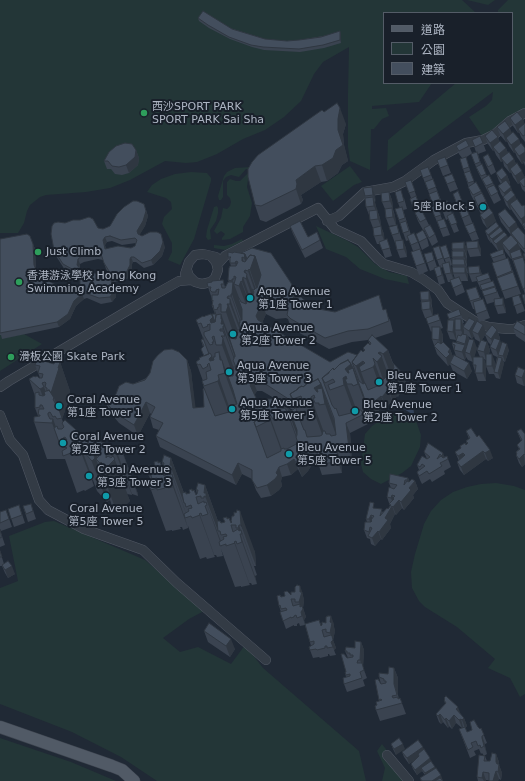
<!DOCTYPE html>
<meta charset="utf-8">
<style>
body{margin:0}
#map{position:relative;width:525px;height:781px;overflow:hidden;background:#202935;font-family:"DejaVu Sans","Noto Sans TC",sans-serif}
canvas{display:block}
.legend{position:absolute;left:383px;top:12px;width:130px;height:72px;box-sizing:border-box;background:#19202a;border:1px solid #545c67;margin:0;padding:5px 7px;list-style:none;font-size:12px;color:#adb5c3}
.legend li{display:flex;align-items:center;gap:8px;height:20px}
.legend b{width:20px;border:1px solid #545c67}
</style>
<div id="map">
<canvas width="525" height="781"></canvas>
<ul class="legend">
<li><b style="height:5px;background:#515a66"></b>道路</li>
<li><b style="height:11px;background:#233637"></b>公園</li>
<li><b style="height:11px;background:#434e5d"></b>建築</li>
</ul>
</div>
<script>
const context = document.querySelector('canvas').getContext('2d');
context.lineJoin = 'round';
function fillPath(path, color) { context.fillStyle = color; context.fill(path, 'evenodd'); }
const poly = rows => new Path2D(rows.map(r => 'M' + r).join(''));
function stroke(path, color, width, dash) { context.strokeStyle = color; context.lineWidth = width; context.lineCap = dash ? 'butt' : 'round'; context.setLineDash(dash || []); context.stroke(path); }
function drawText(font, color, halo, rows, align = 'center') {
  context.font = font + ' "DejaVu Sans","Noto Sans TC",sans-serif'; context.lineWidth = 4; context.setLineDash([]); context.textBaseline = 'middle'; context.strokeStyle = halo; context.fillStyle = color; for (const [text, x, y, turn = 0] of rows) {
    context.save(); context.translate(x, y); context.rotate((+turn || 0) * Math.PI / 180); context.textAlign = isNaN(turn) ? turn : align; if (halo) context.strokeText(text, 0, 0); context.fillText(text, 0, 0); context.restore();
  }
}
fillPath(poly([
 [0,0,462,0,475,12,475,13,384,13,384,83,432,83,419,102,372,106,372,109,386,108,389,116,382,119,374,129,371,129,370,170,350,161,348,147,348,93,349,47,323,62,314,74,301,101,284,117,265,130,243,139,217,154,197,162,186,163,165,161,130,180,110,188,86,192,46,195,40,197,30,205,27,211,24,223,18,233,0,233],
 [467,0,495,0,488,5],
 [508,0,525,0,525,108,509,117,499,128,482,136,469,117,486,106,492,100,493,92,387,171,388,140,456,83,512,83,512,13,498,13,498,10],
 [350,166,362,182,354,185,333,201,321,186],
 [251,167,254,169,246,169,239,177,231,175,226,177,223,181,223,197,221,200,219,200,218,196,224,176,227,172,235,168],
 [191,172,207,173,211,178,211,181,194,239,180,265,168,260,172,252,172,243,162,224,164,217,172,209,171,202,166,198,147,192,152,185,161,179,175,174],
 [249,172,247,187,252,203,250,216,243,227,243,232,230,239,222,240,222,238,225,234,221,231,217,234,214,231,221,218,223,208,227,209,230,206,231,202,230,198,227,195,227,182,230,179,236,181,240,181],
 [217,206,218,208,218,213,216,221,210,230,211,239,208,240,206,237,207,230,214,207],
 [316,226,346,240,358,247,375,264,389,272,407,276,409,284,385,279,360,269,346,257,326,249],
 [242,239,243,241,225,250,214,248,214,245,224,246,232,244],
 [2,334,3,338,24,334,42,344,0,371,0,335],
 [392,413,415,418,421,435,420,447,411,466,402,473,381,484,371,479,363,472,361,464,365,434,372,426],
 [496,483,514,486,525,490,525,694,520,697,510,678,488,668,495,659,457,627,425,607,419,601,412,588,411,572,415,554,424,524,431,511,441,500,453,492,467,487,481,484],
 [54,521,145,560,204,611,189,619,163,638,180,652,198,647,231,664,245,645,263,668,359,751,366,781,157,781,121,757,72,732,0,704,0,588,18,581,9,536,45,522],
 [0,738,71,762,116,781,0,781],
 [382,744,395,761,402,781,382,781,385,768,377,751]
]), '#233637');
fillPath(poly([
 [407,401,411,402,413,406,414,413,412,414,399,406,401,403]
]), '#34445c');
const minor = poly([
 [327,221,339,216,365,192,393,187,405,181,434,160,466,143,483,140,495,134,510,121,525,113],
 [217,265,225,256,318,208,335,229,361,241,378,259,384,264,411,272,423,279,438,290,447,303,479,324,489,327,507,329,514,329,525,325],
 [187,270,189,276,195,282,202,284,211,282,215,278,218,270,216,262,211,256],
 [185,274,189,262,195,255,203,254,216,257],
 [0,387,9,381,154,295,179,281,191,280],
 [0,415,10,440,23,455,39,500,48,510,84,529,143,550,177,583,266,660],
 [387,755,409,781]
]);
const major = poly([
 [0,727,112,766,122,770,134,781]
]);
stroke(minor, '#515864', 10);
stroke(major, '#3d444f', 13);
stroke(minor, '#333b45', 9);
stroke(major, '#515a66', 12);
fillPath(poly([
 [198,18,265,39,287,41,299,40,341,33,341,43,324,48,300,52,264,50,252,47,230,39,209,28,199,21],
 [324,112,346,124,343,134,344,145,348,161,342,165,338,173,327,181,321,182,301,195,303,200,301,204,266,222,260,220,255,205],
 [510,118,523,119,524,124,525,123,525,142,521,137,519,132,518,133,513,126],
 [497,127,512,133,519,139,520,144,525,148,525,166,524,163,522,164,517,157,515,152,514,153,509,146,507,141,506,142,500,135],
 [485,136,498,137,499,142,506,148,508,153,514,159,516,164,525,177,525,192,522,189,520,183,518,184,513,177,511,172,510,173,504,166,503,161,501,162,496,155,494,150,493,151,488,144],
 [472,140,483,143,486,151,478,154,481,164,487,176,493,183,501,200,494,204,478,172,471,154,465,158,466,157,474,183,481,191,486,201,489,208,496,221,487,228,483,223,480,215,483,213,481,214,471,195,460,159,462,158,459,154,456,146,469,146,472,153,476,152],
 [136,150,139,158,138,165,129,173,122,175,115,174,111,169,107,169,104,161],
 [445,157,451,173,443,176,437,160],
 [483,157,493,164,496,172,491,175,486,165],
 [428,167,442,203,447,201,459,231,454,233,448,219,446,220,441,207,438,209,442,219,444,219,450,235,443,237,431,207,434,206,420,170],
 [496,173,507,175,510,183,509,184,516,199,522,206,525,206,525,230,522,225,513,212,511,209,510,210,506,205,503,197,501,194,498,186,501,184,499,181],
 [452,174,458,189,450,192,444,177],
 [411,180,421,210,426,219,429,225,435,234,438,242,432,246,424,230,423,230,418,221,410,199,411,198,405,182],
 [372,187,375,195,375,203,377,210,380,218,381,227,384,234,384,240,387,239,392,256,385,258,380,244,377,244,374,236,373,228,370,220,370,215,369,215,366,207,365,198,365,196],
 [458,191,464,208,466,207,479,239,472,241,481,249,481,256,470,257,467,249,472,241,465,226,471,223,465,226,453,194],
 [389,192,392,200,393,209,395,216,396,225,389,226,386,218,385,209,382,202],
 [404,198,407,209,403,210,411,235,418,242,428,271,419,275,411,252,413,251,409,240,406,241,395,209,400,208,398,203],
 [144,204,148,216,145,226,139,235,165,247,162,256,153,265,144,268,136,262,133,262,132,264,132,270,129,276,127,279,114,282,113,286,115,290,116,297,112,302,101,304,87,298,84,299,76,306,70,319,59,327,2,339,1,335,0,335,0,239,33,244,35,249,36,269,38,274,41,277,56,285,68,289,77,289,80,285,80,280,74,275,65,270,56,256,54,250,98,228,103,229,110,226],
 [112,241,122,245,136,243,135,246,131,248,106,249,105,245,107,242],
 [98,259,103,260,106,269,108,272,105,276,87,274,81,270,80,268,80,264,84,262],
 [498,214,518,228,525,235,525,259,525,253,519,246,525,264,525,304,525,294,512,259,511,259,505,251,504,248,502,250,503,249,506,258,508,258,521,294,505,299,492,263,494,263,490,254,498,251,495,247,491,242,491,243,488,239,485,231,499,226,499,227,508,238,511,235,501,222],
 [397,225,402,240,406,248,407,257,400,258,397,250,396,243,395,243,392,235],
 [290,226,308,237,320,240,323,248,305,258,293,234],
 [416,234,427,238,429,246,422,250],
 [464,242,467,250,467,267,468,273,467,273,468,275,468,281,461,281,465,292,456,296,451,282,448,282,443,267,440,268,433,248,439,246,445,263,446,263,440,247,446,245,452,264,453,259,452,257,453,251,452,249],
 [452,265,453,267,453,273,455,279,454,279,450,266],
 [432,252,437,267,443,275,445,283,439,285,435,269,430,271,424,254],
 [241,253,295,294,295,298,313,308,335,312,384,310,390,320,393,332,375,338,388,350,393,363,407,384,403,392,401,391,398,397,397,396,393,402,392,401,386,408,385,406,378,411,372,422,350,433,352,460,341,461,342,473,322,475,318,463,313,463,308,471,302,477,298,469,291,475,282,477,281,481,282,486,279,490,271,496,261,498,256,490,252,479,242,474,236,485,160,447,156,436,159,430,153,428,150,417,151,414,150,413,138,436,119,423,109,411,105,401,113,397,133,384,187,360,191,371,195,408,204,407,204,388,202,381,203,381,196,362,204,356,201,349,203,347,201,340,203,339,203,338,196,320,215,314,212,306,212,299,208,287,223,280,225,287,229,282,228,280,231,266,228,257],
 [266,314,276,319,286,318,288,319,290,325,294,330,329,349,352,342,368,340,370,345,363,348,364,351,357,355,330,362,262,323],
 [257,391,262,391,274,398,274,399,259,401,256,398,254,395],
 [288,407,293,410,290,411],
 [479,266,482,275,488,273,491,281,493,281,500,298,505,306,506,313,498,314,495,306,494,302,487,304,482,290,481,290,477,281,472,282,469,274],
 [476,287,481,299,483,299,490,318,479,322,475,309,473,309,470,301],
 [519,295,525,311,517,314,512,297],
 [421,300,432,300,432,308,433,315,438,314,443,328,440,329,443,335,443,342,450,349,453,357,456,356,452,344,457,343,456,340,450,339,447,331,450,320,447,314,459,309,464,323,463,323,464,326,475,321,476,323,486,332,497,330,500,338,499,340,502,344,509,350,505,362,503,361,504,363,500,379,496,378,494,374,489,374,486,366,486,360,484,359,486,365,486,381,478,381,473,365,473,360,473,362,468,360,466,357,465,360,462,359,472,371,467,379,453,371,450,364,448,366,437,354,432,339,432,331,431,332,426,318,425,318,422,310],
 [485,335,488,342,491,345,490,347,493,355,497,357,495,366,495,362,489,354,490,350,487,342,482,340],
 [468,336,472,339,474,336,475,339,480,342,477,350,480,357,474,357,477,348,469,339],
 [525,326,525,342,516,336,513,328],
 [60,362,70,391,69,395,70,397,62,419,63,422,88,442,90,447,88,442,114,448,123,453,138,494,138,496,132,494,132,495,127,494,130,501,117,513,113,509,110,500,107,502,97,491,93,480,92,480,94,486,85,491,84,490,77,493,65,459,47,459,34,422,38,416,35,408,35,396,29,379,35,377,40,378,35,365,54,364],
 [525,370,525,385,524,386,517,383,515,375],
 [466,431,493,458,488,461,486,459,464,475,460,470,457,462,459,461,455,452,461,448,460,446,467,444,466,441,469,439],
 [517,431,525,434,525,464,522,467,519,463,516,455,517,454,516,452,519,449,517,445,521,441],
 [428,443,445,457,448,459,451,467,444,471,445,474,432,482,430,479,422,484,420,480,417,472,419,470,417,465,427,459,424,452],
 [171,458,184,493,186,494,190,493,193,491,194,490,196,495,197,494,196,490,205,485,218,521,221,523,225,522,227,519,229,518,231,523,232,523,231,521,234,516,234,512,255,552,256,566,254,566,257,575,255,576,257,584,252,585,251,583,249,583,250,585,241,587,241,586,235,587,221,549,223,556,217,557,216,555,214,555,215,557,207,559,206,557,200,559,188,526,188,528,183,530,182,527,180,527,181,529,172,531,172,530,166,531,151,490,153,485,149,476,152,467,155,466,158,463,160,462,162,467,163,467,162,462],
 [408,478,410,482,415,481,418,489,413,495,414,498,404,510,402,508,396,515,395,514,390,524,391,528,382,540,381,539,375,546,371,544,370,539,367,538,364,530,367,522,366,519,376,508,383,512,388,509,390,506,387,497,391,488,389,483],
 [31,504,36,519,28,522,23,506],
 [19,505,25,523,14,527,8,509],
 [6,510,12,527,1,531,0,529,0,512],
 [0,530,5,545,0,547],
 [0,551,4,564,15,574,8,578,5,573,2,566,0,566],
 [303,594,303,596,304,600,303,608,306,617,304,620,305,624,319,620,321,625,334,624,334,627,335,631,333,640,336,648,334,650,336,655,330,656,329,654,328,654,328,656,320,658,319,657,313,658,310,650,311,646,305,625,300,626,299,623,297,624,297,626,294,626,294,625,286,629,280,612,281,612,279,606,281,597,291,595],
 [204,631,235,649,230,657,208,642],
 [361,642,364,650,363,667,367,678,363,680,365,686,347,692,344,684,346,677,345,672,346,672,347,658,348,658,345,651,355,648],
 [394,668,398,678,398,695,399,699,400,698,406,714,380,721,376,710,377,705,379,701,375,680,381,684,379,677,388,674],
 [444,698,464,718,467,726,465,728,467,732,478,727,480,729,481,728,487,743,485,744,485,746,487,754,484,756,485,756,487,761,490,761,496,754,499,762,499,765,502,773,501,780,499,779,498,781,486,780,486,781,478,781,477,777,484,756,482,753,481,754,479,749,474,751,476,755,470,758,459,729,462,728,456,723,452,729,449,726,448,728,443,722,441,724,439,722,436,714,445,704],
 [399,738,396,755,393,749,391,744],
 [424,750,443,781,421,781,420,778,425,775,422,771,417,775,413,769,411,764,419,757,409,764,404,757,402,752]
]), '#3a4350');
fillPath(poly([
 [340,31,341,33,341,43,340,40],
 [340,108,346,124,343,134,344,145,348,161,342,165,338,173,327,181,322,165,336,150,338,130,338,119],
 [523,119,525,126,518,129,519,132,518,133,515,125],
 [510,128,513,136,506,138,507,141,506,142,503,134],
 [498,137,501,146,493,147,494,150,493,151,490,143],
 [519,139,521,147,514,149,515,152,514,153,511,145],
 [506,148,509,156,501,158,503,161,501,162,499,154],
 [136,150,139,158,138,165,129,173,126,165],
 [525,152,525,162,523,161,524,163,522,164,519,156],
 [514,159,517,167,510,169,511,172,510,173,507,165],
 [315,166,321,182,301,195,303,200,301,204,296,189,296,180],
 [522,171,525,178,519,181,520,183,518,184,515,176],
 [507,175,510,183,504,188,501,180],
 [372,187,375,195,376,203,373,195],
 [511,187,514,195,507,201,504,193],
 [389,192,392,200,393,209,390,201],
 [515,195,518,203,510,204,511,209,510,210,507,202],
 [373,197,376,205,377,214,374,206],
 [392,208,395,216,396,225,393,217],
 [377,210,380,218,381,227,378,219],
 [146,211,148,216,145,226,139,236,137,231],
 [493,213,496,221,487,228,484,220],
 [525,216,525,226,524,227,521,219],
 [516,222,519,230,511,233,512,236,511,236,509,228],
 [381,226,384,234,385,243,382,235],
 [499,226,501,232,503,231,505,237,507,235,510,243,502,243,504,248,499,252,496,244,493,241,495,247,492,239,489,236,491,242,491,243,488,235],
 [161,234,165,247,162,256,153,265,151,260],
 [105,237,107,242,105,245,107,255,103,240],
 [403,240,406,248,407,257,404,249],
 [478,241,481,249,481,256,478,248],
 [464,242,467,250,467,257,464,249],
 [518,243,521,251,511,259,509,251],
 [33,244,35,249,36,270,34,265],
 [464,251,467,259,467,265,464,257],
 [245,254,255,256,265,285,260,299,250,270,249,269,259,298,258,300,248,271,249,270,244,258],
 [131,257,133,262,132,264,132,270,129,276,127,279,125,273,130,259],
 [242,257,247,271,245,270,257,303,256,308,246,279,242,261],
 [78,259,80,264,79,270,77,265],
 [464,259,467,267,468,273,465,265],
 [236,261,242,280,243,277,253,307,253,311,235,263],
 [449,262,452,270,454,281,451,273],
 [440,266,443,275,445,283,442,275],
 [479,266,482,274,483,281,480,273],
 [465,267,468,275,468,281,465,273],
 [112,276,114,282,113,286,115,290,116,297,112,302,110,297,111,282],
 [232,279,243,308,245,331,232,294,233,283],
 [241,281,252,310,250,315,239,286],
 [291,283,295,296,293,303,289,293],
 [221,284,242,342,239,349,226,312],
 [429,291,432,300,432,308,429,300],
 [82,294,84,299,76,306,70,319,59,327,57,322,74,301],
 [231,294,244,331,244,333,231,296],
 [228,296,230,303,230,299,243,335,244,341,230,304,227,298],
 [503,298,505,306,506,313,503,305],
 [430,301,433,309,433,317,430,309],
 [262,303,266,314,260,327,256,316],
 [217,308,221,318,221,314,238,360,239,368,224,326,223,326,238,368,238,370,223,329,221,324,222,321],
 [213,317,223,338,238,380,237,386,222,345,210,320],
 [461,319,464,327,463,327,464,330,464,338,461,330],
 [454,320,457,328,455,330,456,334,456,340,453,332],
 [475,321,478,329,472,331,474,336,472,339,469,331],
 [483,325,486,333,481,342,478,334],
 [440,327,443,335,442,348,439,340],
 [497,330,500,338,494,347,491,339],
 [467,335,470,343,467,352,465,344],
 [474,340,477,348,473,362,470,354],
 [500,340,503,348,498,355,496,350],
 [487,342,490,350,486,360,484,352],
 [507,344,509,350,505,362,503,356],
 [465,345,467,353,465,352,466,357,465,360,462,352],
 [450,349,453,357,450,363,450,364,448,366,446,358,448,352],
 [388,350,398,379,394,383,383,354],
 [219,352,224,366,222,360,237,401,240,415,220,360],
 [380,352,392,385,387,391,377,362,378,353],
 [492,354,495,362,495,373,492,366],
 [212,356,218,375,234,421,233,423,209,359],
 [483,357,486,365,486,381,483,373],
 [502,358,504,363,500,379,498,373],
 [187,360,191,371,197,419,193,408],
 [363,361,366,370,359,367,369,393,367,395,356,366],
 [60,362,70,391,69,395,70,397,62,419,75,455,54,398,50,394],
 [469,363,472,371,467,379,464,371],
 [351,364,353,368,367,405,375,401,381,396,385,406,378,411,372,422,358,384,353,386,345,369],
 [375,364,386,393,388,390,392,401,386,408,382,397,383,396,373,367],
 [525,371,525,385,524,386,522,378],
 [403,374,407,384,403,392,399,381],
 [346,376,349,384,345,379,358,414,356,418,344,385,343,378],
 [397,380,401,391,398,397,394,386],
 [253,381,257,391,254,396,250,385],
 [321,384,337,429,340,446,325,404,320,405,314,388],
 [393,385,397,396,393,402,389,391],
 [44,387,54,416,50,412,49,413,40,389],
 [311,397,326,438,326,445,311,404],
 [286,399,301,441,301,446,286,405],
 [146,402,150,413,138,436,134,425],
 [285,405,300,446,300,448,285,407],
 [269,414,284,455,285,461,270,420],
 [53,419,61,441,59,442,52,423],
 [346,423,350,433,352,460,349,449],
 [84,437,87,444,88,442,94,459,94,456,96,454,99,462,96,459,100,470,98,468,110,500,107,502,83,438],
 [81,442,84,452,82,450,93,480,92,480,94,486,80,450,79,444],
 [337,450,341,461,342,473,338,462],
 [490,450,493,458,488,461,485,453],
 [483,451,486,459,464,475,461,467],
 [112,452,130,501,117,513,102,472,103,471,100,463,101,462,104,470,106,458,106,454,110,464,114,461,111,455],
 [117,452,132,494,132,495,116,454],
 [123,453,138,494,138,496,123,454],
 [309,453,313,463,308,471,302,477,298,466],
 [443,453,446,460,444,461,442,456],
 [463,453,466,461,461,464,458,456],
 [524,454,525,464,522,467,519,459],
 [171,458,186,499,185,503,184,503,170,465],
 [294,459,298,469,291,475,287,464],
 [238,463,242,474,236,485,232,475],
 [279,467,282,477,281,481,282,486,279,490,271,496,267,485,276,473],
 [172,474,187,516,188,519,173,478],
 [171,478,185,518,188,528,173,487],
 [408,478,411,486,415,481,418,489,413,495,414,498,404,510,401,502,410,487,407,480],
 [205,485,220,527,220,531,218,531,204,493],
 [392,495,395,503,399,500,402,508,396,515,393,507,394,506,391,498],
 [206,502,222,544,222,547,207,505],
 [392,506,395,514,390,524,391,528,382,540,379,532,385,518],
 [240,511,255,552,256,566,241,525],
 [199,514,214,555,215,557,200,515],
 [371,515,374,523,371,520,373,525,372,527,369,519],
 [239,525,242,534,240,534,238,528],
 [241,530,256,572,257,575,242,534],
 [378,531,381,539,375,546,372,538],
 [240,534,255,576,257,584,242,542],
 [234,542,249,583,250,585,235,543],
 [12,566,15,574,8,578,5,570],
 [300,586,303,594,303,596,304,600,303,608,306,617,304,620,305,625,301,612,302,610,299,602],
 [331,616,334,624,334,627,335,631,333,640,336,648,334,650,336,655,331,642,333,640,330,633],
 [231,639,235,649,230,657,226,646],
 [361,642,364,650,363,667,367,678,360,660],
 [394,668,398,678,398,695,401,705,394,684],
 [458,707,461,715,456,709],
 [440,714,443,722,441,724,438,716],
 [454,715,456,723,452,729,449,721],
 [446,718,449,726,448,728,445,720],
 [464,718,467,726,465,728,462,720],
 [461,719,463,727,462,728,459,720],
 [482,736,485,744,485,746,487,754,484,746,482,738],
 [403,744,405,749,396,755,394,749],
 [423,747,425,752,418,754,419,757,409,764,407,758],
 [496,754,499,762,499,765,502,773,501,780,498,772,496,762],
 [430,758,432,764,421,768,422,771,417,775,415,770],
 [435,767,437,772,427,779,425,773],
 [496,771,499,779,498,781,493,781,495,774],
 [483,772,486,780,486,781,484,781,482,778],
 [441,775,443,781,432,781]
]), '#2f3741');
const building = poly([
 [203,11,232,29,265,39,287,41,299,40,321,37,340,31,340,40,323,45,299,49,263,47,251,45,229,37,208,25,198,18,203,11],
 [337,103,340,108,338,119,338,130,343,145,336,150,333,158,322,165,315,166,296,180,297,184,296,189,261,206,255,205,248,177,248,169,252,162,258,155,322,110,324,112,337,103],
 [517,112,523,119,515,125,510,118,517,112],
 [505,121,510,128,503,134,497,127,505,121],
 [525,123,525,135,523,136,518,129,525,123],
 [492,130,498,137,490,143,485,136,492,130],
 [513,132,519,139,511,145,506,138,513,132],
 [480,136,483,143,475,147,472,140,480,136],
 [466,140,469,146,459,151,456,146,466,140],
 [500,141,506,148,499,154,493,147,500,141],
 [125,143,132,144,136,150,135,157,126,165,119,167,112,166,108,161,104,161,109,152,116,146,125,143],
 [521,143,525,148,525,152,519,156,514,149,521,143],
 [477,152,480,162,475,164,471,154,477,152],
 [509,152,514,159,507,165,501,158,509,152],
 [488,154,493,164,488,167,483,157,488,154],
 [445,157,448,165,440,168,437,160,445,157],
 [466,157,469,167,463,169,460,159,466,157],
 [517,163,522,171,515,176,510,169,517,163],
 [482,164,486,174,481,176,476,167,482,164],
 [428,167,431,175,423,178,420,170,428,167],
 [502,168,507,175,501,180,496,173,502,168],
 [470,171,474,181,468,183,464,173,470,171],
 [452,174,455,181,447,184,444,177,452,174],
 [489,175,493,183,486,186,482,179,489,175],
 [525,177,525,186,524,187,519,181,525,177],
 [433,179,436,187,428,190,425,182,433,179],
 [411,180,415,191,409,193,405,182,411,180],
 [506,180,511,187,504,193,498,186,506,180],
 [476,182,481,191,473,195,468,187,476,182],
 [494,185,498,192,491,196,487,188,494,185],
 [372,187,373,195,365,196,363,188,372,187],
 [401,190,404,201,398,203,395,192,401,190],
 [511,190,515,195,507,202,503,197,511,190],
 [437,191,440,199,432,202,429,194,437,191],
 [458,191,462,201,457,204,453,194,458,191],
 [389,192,390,201,382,202,381,193,389,192],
 [482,193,486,201,478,206,474,197,482,193],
 [416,196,420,207,414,209,410,199,416,196],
 [373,197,374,206,366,207,365,198,373,197],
 [517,199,522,206,524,205,525,206,525,216,521,219,510,204,517,199],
 [133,201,137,201,144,204,146,211,143,221,137,231,138,234,142,236,150,232,157,232,161,234,163,242,160,251,151,260,142,263,134,257,131,257,130,259,130,265,127,271,125,273,112,276,111,282,113,285,114,291,110,297,99,298,85,293,82,294,74,301,68,314,57,322,0,333,0,239,27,234,30,236,33,244,34,265,38,274,41,277,56,285,68,289,77,289,80,285,80,277,72,269,63,264,54,250,51,234,52,226,54,223,58,222,65,223,73,220,80,220,89,217,93,219,98,228,103,229,110,226,117,214,124,207,133,201],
 [110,236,121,240,135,238,137,240,135,246,131,248,118,246,105,249,103,240,105,237,110,236],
 [96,254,101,254,104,263,109,271,105,276,98,273,87,274,81,270,77,265,78,259,82,256,96,254],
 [447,201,450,210,443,212,440,204,447,201],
 [437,205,441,215,435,217,431,207,437,205],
 [402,207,405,218,399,220,395,209,402,207],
 [466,207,469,215,462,218,459,210,466,207],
 [392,208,393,217,386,218,385,209,392,208],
 [489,208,493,213,484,220,480,215,489,208],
 [421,209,426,219,420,222,415,213,421,209],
 [505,209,516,222,509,228,498,214,505,209],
 [377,210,378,219,370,220,369,211,377,210],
 [453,213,457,223,451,225,447,216,453,213],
 [444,219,447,227,440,229,437,221,444,219],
 [300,221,308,237,317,232,320,240,302,250,290,226,300,221],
 [406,221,409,231,403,233,400,223,406,221],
 [496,222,499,226,488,235,485,231,496,222],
 [525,222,525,228,522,224,525,222],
 [473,223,476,231,469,234,465,226,473,223],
 [397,225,399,233,392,235,389,227,397,225],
 [430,225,435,234,429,238,424,228,430,225],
 [381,226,382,235,374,236,373,228,381,226],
 [500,227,503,231,492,239,489,236,500,227],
 [518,227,525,235,525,248,524,249,511,233,518,227],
 [423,230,427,238,419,242,416,234,423,230],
 [504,232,507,235,496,244,493,241,504,232],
 [414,233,418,242,411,245,407,236,414,233],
 [511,235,518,243,509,251,502,243,511,235],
 [387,239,390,248,382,250,379,242,387,239],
 [403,240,404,249,397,250,395,241,403,240],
 [478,241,478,248,467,249,466,242,478,241],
 [464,242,464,249,452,249,452,243,464,242],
 [446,245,450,257,444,259,440,247,446,245],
 [439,246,443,258,437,260,433,248,439,246],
 [252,248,271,253,291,283,292,286,289,293,294,298,301,297,313,308,335,312,379,295,383,310,386,309,389,321,368,329,348,331,325,338,291,319,287,315,288,310,282,307,273,309,262,303,256,316,258,320,330,362,348,352,357,355,352,362,359,381,363,384,365,383,368,390,382,384,381,380,383,380,388,375,387,370,390,373,394,368,393,363,403,374,399,381,397,380,394,386,393,385,389,391,388,390,382,397,381,396,375,401,368,412,346,423,349,449,337,450,338,462,318,464,317,452,309,453,304,460,298,466,294,459,287,464,279,467,276,473,278,475,275,479,267,485,257,488,252,480,252,470,238,463,232,475,156,436,163,423,150,417,155,407,146,402,134,425,115,413,105,401,113,397,116,394,119,386,126,382,133,384,145,380,150,373,153,361,158,355,164,350,172,349,179,352,187,360,193,408,204,407,203,389,204,388,215,416,229,412,231,410,229,406,237,404,233,390,228,376,233,376,234,369,233,367,236,367,233,360,234,359,234,357,235,357,235,355,228,334,229,334,230,338,236,339,238,332,237,330,240,330,240,325,239,322,240,323,240,320,242,320,242,309,238,298,239,298,241,302,246,304,248,300,249,300,250,296,252,297,254,292,252,289,254,290,256,288,257,288,261,275,255,256,250,255,247,259,245,254,241,253,252,248],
 [348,360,351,364,353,368,363,394,368,410,362,412,361,410,357,410,356,407,354,408,353,412,351,413,339,416,336,408,335,409,332,405,322,378,329,373,329,372,333,368,334,370,340,364,348,360],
 [318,379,321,384,334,418,336,435,331,436,330,434,326,434,325,431,323,431,322,435,320,436,307,437,305,430,304,430,302,425,295,406,295,408,293,410,290,411,297,430,297,435,296,437,298,443,287,449,284,449,284,448,281,449,281,451,267,458,254,422,257,420,254,412,255,411,254,407,253,402,259,401,256,398,250,385,253,381,258,381,267,385,293,402,290,394,298,389,298,388,302,386,303,387,309,382,310,383,318,379],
 [420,249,425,263,416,266,411,252,420,249],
 [503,249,504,254,492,258,490,254,503,249],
 [520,249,522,256,512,259,510,253,520,249],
 [452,251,464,251,464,257,452,257,452,251],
 [228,252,233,253,234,252,245,254,244,258,242,257,242,261,245,262,250,255,255,256,250,270,249,269,248,271,245,270,244,272,247,274,246,279,243,277,242,282,241,281,239,286,234,284,236,277,234,276,234,279,232,279,232,281,228,280,229,268,230,266,236,266,238,262,236,261,235,263,230,263,230,258,231,257,228,257,228,252],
 [432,252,434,260,427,263,424,254,432,252],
 [525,253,525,259,523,254,525,253],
 [523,257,525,264,525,288,523,289,513,260,523,257],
 [508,258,512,271,497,277,492,263,508,258],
 [452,259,464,259,465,265,452,265,452,259],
 [449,262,451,273,445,274,442,264,449,262],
 [440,266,442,275,437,277,434,268,440,266],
 [479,266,480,273,469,274,468,267,479,266],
 [452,267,465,267,465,273,453,273,452,267],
 [513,272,518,286,502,291,497,278,513,272],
 [488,273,490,278,478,282,476,277,488,273],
 [459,277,462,284,453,288,450,280,459,277],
 [223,280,224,284,221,284,222,288,225,288,228,282,233,282,232,294,231,294,231,296,228,296,227,298,230,299,230,304,227,304,228,306,226,312,221,312,221,304,219,304,219,307,217,308,218,309,214,310,213,305,212,306,213,300,212,301,212,295,218,295,219,289,216,290,216,292,212,292,210,290,211,287,208,287,207,283,212,282,212,281,223,280],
 [493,281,495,286,482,290,480,285,493,281],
 [476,287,480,298,470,301,466,290,476,287],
 [495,287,497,292,484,296,482,291,495,287],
 [429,291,429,300,421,300,420,292,429,291],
 [525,294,525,304,522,295,525,294],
 [519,295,522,303,514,306,512,297,519,295],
 [503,298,503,305,495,306,494,299,503,298],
 [483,299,487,310,476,314,473,302,483,299],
 [430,301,430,309,422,310,421,302,430,301],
 [459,309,461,315,449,319,447,314,459,309],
 [215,312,216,315,215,322,212,314,215,314,215,312],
 [211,314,213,317,210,320,211,323,215,322,216,315,221,314,221,319,222,319,221,324,224,324,224,326,223,326,223,329,220,329,220,331,223,331,225,336,221,336,223,338,222,345,216,345,214,336,212,337,214,342,212,342,213,344,210,345,204,335,204,332,210,330,210,324,207,325,208,326,203,328,201,323,198,324,196,320,203,316,204,317,205,316,211,314],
 [438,314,440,320,428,324,426,318,438,314],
 [469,318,475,321,469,331,463,327,469,318],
 [455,319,461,319,461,330,455,330,455,319],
 [448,320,454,320,453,332,447,331,448,320],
 [477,321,483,325,478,334,472,331,477,321],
 [517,321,525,326,525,335,513,328,517,321],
 [492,325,497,330,491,339,485,334,492,325],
 [432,327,440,327,439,340,432,339,432,327],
 [462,334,467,335,465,344,456,341,458,335,461,336,462,334],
 [372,335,388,350,383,354,380,352,378,353,382,356,377,362,373,358,375,364,373,367,361,372,359,367,365,363,363,361,356,366,352,362,361,350,363,352,365,350,363,348,368,343,370,345,371,343,368,340,372,335],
 [203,338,209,354,204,356,201,349,204,346,201,340,203,339,203,338],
 [494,338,500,340,496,350,490,347,494,338],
 [469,339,474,340,470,354,465,352,469,339],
 [481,340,487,342,484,352,477,350,481,340],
 [438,342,441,344,443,342,450,349,448,352,450,354,446,358,434,346,438,342],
 [453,342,465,345,462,352,454,350,455,345,452,344,453,342],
 [502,342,507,344,503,356,498,355,502,342],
 [219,352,220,360,222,360,225,373,218,375,219,379,218,381,204,386,202,381,207,379,206,372,211,370,209,363,207,365,208,366,203,369,200,364,198,365,196,362,200,359,199,358,210,353,212,356,209,359,210,361,214,360,213,357,215,357,215,353,219,352],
 [486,354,492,354,492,366,486,366,486,354],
 [454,355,469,363,464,371,450,363,454,355],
 [473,357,483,357,483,373,475,373,476,365,473,365,473,357],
 [498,357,502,358,498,373,494,372,498,357],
 [37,359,54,364,55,360,60,362,58,368,59,368,51,393,49,390,47,391,47,388,45,387,46,383,45,382,42,383,44,387,40,389,29,379,34,376,35,377,37,376,39,378,42,378,43,374,38,373,40,366,35,365,37,359],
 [348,360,351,364,345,369,348,373,349,373,348,370,353,368,358,384,353,386,352,384,347,384,345,379,347,379,346,376,343,378,344,385,330,390,328,385,335,382,333,379,325,383,322,378,329,372,333,368,334,370,340,364,348,360],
 [518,367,525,370,522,378,515,375,518,367],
 [318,379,321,384,314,388,317,392,318,392,317,389,322,388,325,404,319,405,319,403,315,403,313,398,315,398,314,395,311,397,311,404,296,406,295,402,302,399,301,396,293,399,290,394,298,389,298,388,302,386,303,387,309,382,310,383,318,379],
 [49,390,54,398,53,399,57,407,58,407,62,418,57,419,55,416,53,417,50,412,48,413,48,415,50,419,53,419,52,423,34,422,34,417,40,416,40,415,38,415,39,409,44,409,42,405,40,405,40,407,35,408,35,393,39,392,39,395,43,396,45,395,44,392,49,390],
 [273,398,276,398,276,399,286,399,286,405,285,405,285,407,277,408,278,410,285,408,287,412,273,419,269,413,265,413,265,416,269,414,270,420,256,427,254,422,258,419,256,419,254,412,259,410,260,413,262,412,261,409,259,410,257,407,254,407,253,402,263,400,263,399,274,399,273,398],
 [65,420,84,437,83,438,88,442,86,445,85,444,84,445,81,442,79,444,74,441,74,444,77,447,80,446,80,450,71,454,71,453,63,456,62,451,67,448,66,447,65,448,63,442,67,440,65,437,63,438,62,441,59,442,54,428,57,426,58,429,62,429,64,427,62,423,65,420],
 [471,428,477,437,479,435,490,450,485,453,483,451,461,467,457,462,465,455,463,453,458,456,455,452,461,448,460,446,465,443,466,445,468,443,466,441,470,438,466,431,471,428],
 [521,429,525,434,525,455,524,454,519,459,516,455,517,454,516,452,520,449,517,445,522,440,517,431,521,429],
 [89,438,113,446,113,447,123,453,123,454,117,452,116,454,112,452,111,455,106,454,106,458,108,456,111,458,113,456,115,459,102,472,98,468,102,463,101,462,100,463,96,459,99,456,96,454,94,456,95,458,92,461,82,450,84,447,86,449,90,447,91,445,88,442,89,438],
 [428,443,443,453,442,456,440,454,437,459,441,456,443,458,447,456,448,459,440,463,442,466,429,474,427,471,419,476,417,472,425,466,422,464,420,467,417,465,422,456,427,459,430,457,424,452,428,443],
 [164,455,171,458,170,465,172,466,172,469,170,469,169,470,167,470,167,469,162,469,164,476,169,473,170,475,172,474,173,478,171,478,173,487,168,488,167,486,165,486,165,488,157,490,157,488,151,490,149,486,155,483,154,481,158,480,157,478,152,479,151,475,149,476,148,466,151,465,152,467,155,466,154,462,158,461,158,463,160,462,162,467,163,467,164,463,162,462,164,455],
 [390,474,408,478,407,480,405,480,404,485,407,481,409,482,412,479,415,481,409,488,411,490,401,502,399,500,393,507,392,506,385,518,388,520,379,532,378,531,372,538,368,536,372,528,370,527,369,532,364,530,365,522,371,522,372,521,371,520,374,516,371,515,369,519,366,519,370,502,374,503,373,508,382,509,380,516,387,508,388,509,391,505,389,504,394,499,393,498,395,496,392,495,391,498,387,497,389,487,394,489,397,485,389,483,390,474],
 [198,483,205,485,204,493,206,493,206,497,204,496,204,498,201,498,201,496,196,497,198,504,204,501,204,503,206,502,207,505,205,506,208,514,202,516,201,513,199,514,200,515,192,518,191,516,185,518,184,514,189,511,188,509,192,508,191,505,186,507,185,503,184,503,182,493,186,492,186,494,190,493,189,490,192,489,192,491,194,490,196,495,197,494,198,490,196,490,198,483],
 [31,504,33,511,26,514,23,506,31,504],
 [19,505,22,515,11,519,8,509,19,505],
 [6,510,9,519,0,523,0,512,6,510],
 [237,510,240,511,241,525,239,525,238,528,236,528,236,525,231,525,233,532,238,529,239,531,241,530,242,534,240,534,242,542,237,544,236,541,234,542,235,543,226,546,226,544,220,546,219,542,224,539,223,537,227,536,226,534,221,535,220,531,218,531,217,521,220,521,221,523,225,522,223,518,227,517,227,519,229,518,231,523,232,522,231,521,232,516,234,516,234,512,236,513,237,510],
 [0,530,2,537,0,538,0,530],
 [0,551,2,557,0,557,0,551],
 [8,561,12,566,5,570,2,565,8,561],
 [297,585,300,586,300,592,302,592,299,602,295,602,295,599,291,599,293,606,300,604,300,607,302,606,303,609,301,612,302,616,297,618,296,615,294,616,294,617,291,618,291,617,283,621,280,612,287,610,286,608,281,609,280,605,279,606,277,596,280,595,281,597,285,596,284,592,287,591,291,595,291,592,295,592,295,587,297,585],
 [328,616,331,616,330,622,332,623,330,633,326,632,326,629,322,630,324,637,331,635,332,636,333,640,331,642,333,647,327,648,327,646,325,646,325,648,317,650,316,649,310,650,309,647,314,644,314,641,310,642,305,624,319,620,321,626,322,625,322,622,326,623,326,617,328,616],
 [209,623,231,639,226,646,204,631,209,623],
 [355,641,361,642,360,660,358,660,357,663,362,663,364,670,360,672,362,678,344,684,343,678,350,676,350,674,346,675,345,672,346,672,341,654,344,654,347,658,353,657,353,655,350,655,350,653,347,653,347,651,345,651,346,647,355,648,355,641],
 [389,667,394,668,394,684,397,695,392,696,393,698,398,697,398,699,400,698,402,703,376,710,375,706,377,705,376,702,382,700,381,699,379,700,375,680,378,679,381,684,386,683,386,681,384,681,384,679,379,677,379,673,388,674,389,667],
 [446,696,458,707,456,709,464,718,462,720,461,719,459,720,454,715,449,721,446,718,445,720,440,714,438,716,436,714,446,703,444,700,445,699,444,698,446,696],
 [474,720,478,727,480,729,481,728,484,735,482,736,482,738,484,746,481,748,480,745,478,746,476,741,471,743,473,747,468,750,459,729,465,727,467,732,472,730,470,722,474,720],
 [399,738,403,744,394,749,391,744,399,738],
 [418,740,423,747,407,758,402,752,418,740],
 [424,749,430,758,415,770,411,764,419,756,418,754,424,749],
 [492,753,496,754,496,762,497,764,499,764,498,772,496,771,495,774,493,781,489,781,489,773,483,772,482,778,477,777,479,755,485,756,484,761,490,761,492,753],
 [431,761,435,767,425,773,421,768,431,761],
 [436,768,441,775,432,781,422,781,420,778,436,768],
 [440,778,443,781,435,781,440,778]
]);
fillPath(building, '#434e5d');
stroke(building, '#2f3741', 1);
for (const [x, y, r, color] of [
 [144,113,4,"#2e9e5b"],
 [483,207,4,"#0f9aa8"],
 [38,252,4,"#2e9e5b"],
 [19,282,4,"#2e9e5b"],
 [250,298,4,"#0f9aa8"],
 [233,334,4,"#0f9aa8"],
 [11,357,4,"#2e9e5b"],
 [229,372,4,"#0f9aa8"],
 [379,382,4,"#0f9aa8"],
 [59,406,4,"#0f9aa8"],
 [232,409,4,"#0f9aa8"],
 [355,411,4,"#0f9aa8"],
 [63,443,4,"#0f9aa8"],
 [289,454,4,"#0f9aa8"],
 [89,476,4,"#0f9aa8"],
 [106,496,4,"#0f9aa8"]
]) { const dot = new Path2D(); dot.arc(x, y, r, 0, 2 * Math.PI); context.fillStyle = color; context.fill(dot); stroke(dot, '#19202a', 1.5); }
drawText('11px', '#adb5c3', '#19202a', [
 ["西沙SPORT PARK",152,107],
 ["SPORT PARK Sai Sha",152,120],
 ["5座 Block 5",475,207,"right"],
 ["Just Climb",46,252],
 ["香港游泳學校 Hong Kong",27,276],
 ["Swimming Academy",27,289],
 ["Aqua Avenue",258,292],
 ["第1座 Tower 1",258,305],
 ["Aqua Avenue",241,328],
 ["第2座 Tower 2",241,341],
 ["滑板公園 Skate Park",19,357],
 ["Aqua Avenue",237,366],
 ["第3座 Tower 3",237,379],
 ["Bleu Avenue",387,376],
 ["第1座 Tower 1",387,389],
 ["Coral Avenue",67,400],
 ["第1座 Tower 1",67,413],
 ["Aqua Avenue",240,403],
 ["第5座 Tower 5",240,416],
 ["Bleu Avenue",363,405],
 ["第2座 Tower 2",363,418],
 ["Coral Avenue",71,437],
 ["第2座 Tower 2",71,450],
 ["Bleu Avenue",297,448],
 ["第5座 Tower 5",297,461],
 ["Coral Avenue",97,470],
 ["第3座 Tower 3",97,483],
 ["Coral Avenue",106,509,"center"],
 ["第5座 Tower 5",106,522,"center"]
], 'left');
</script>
